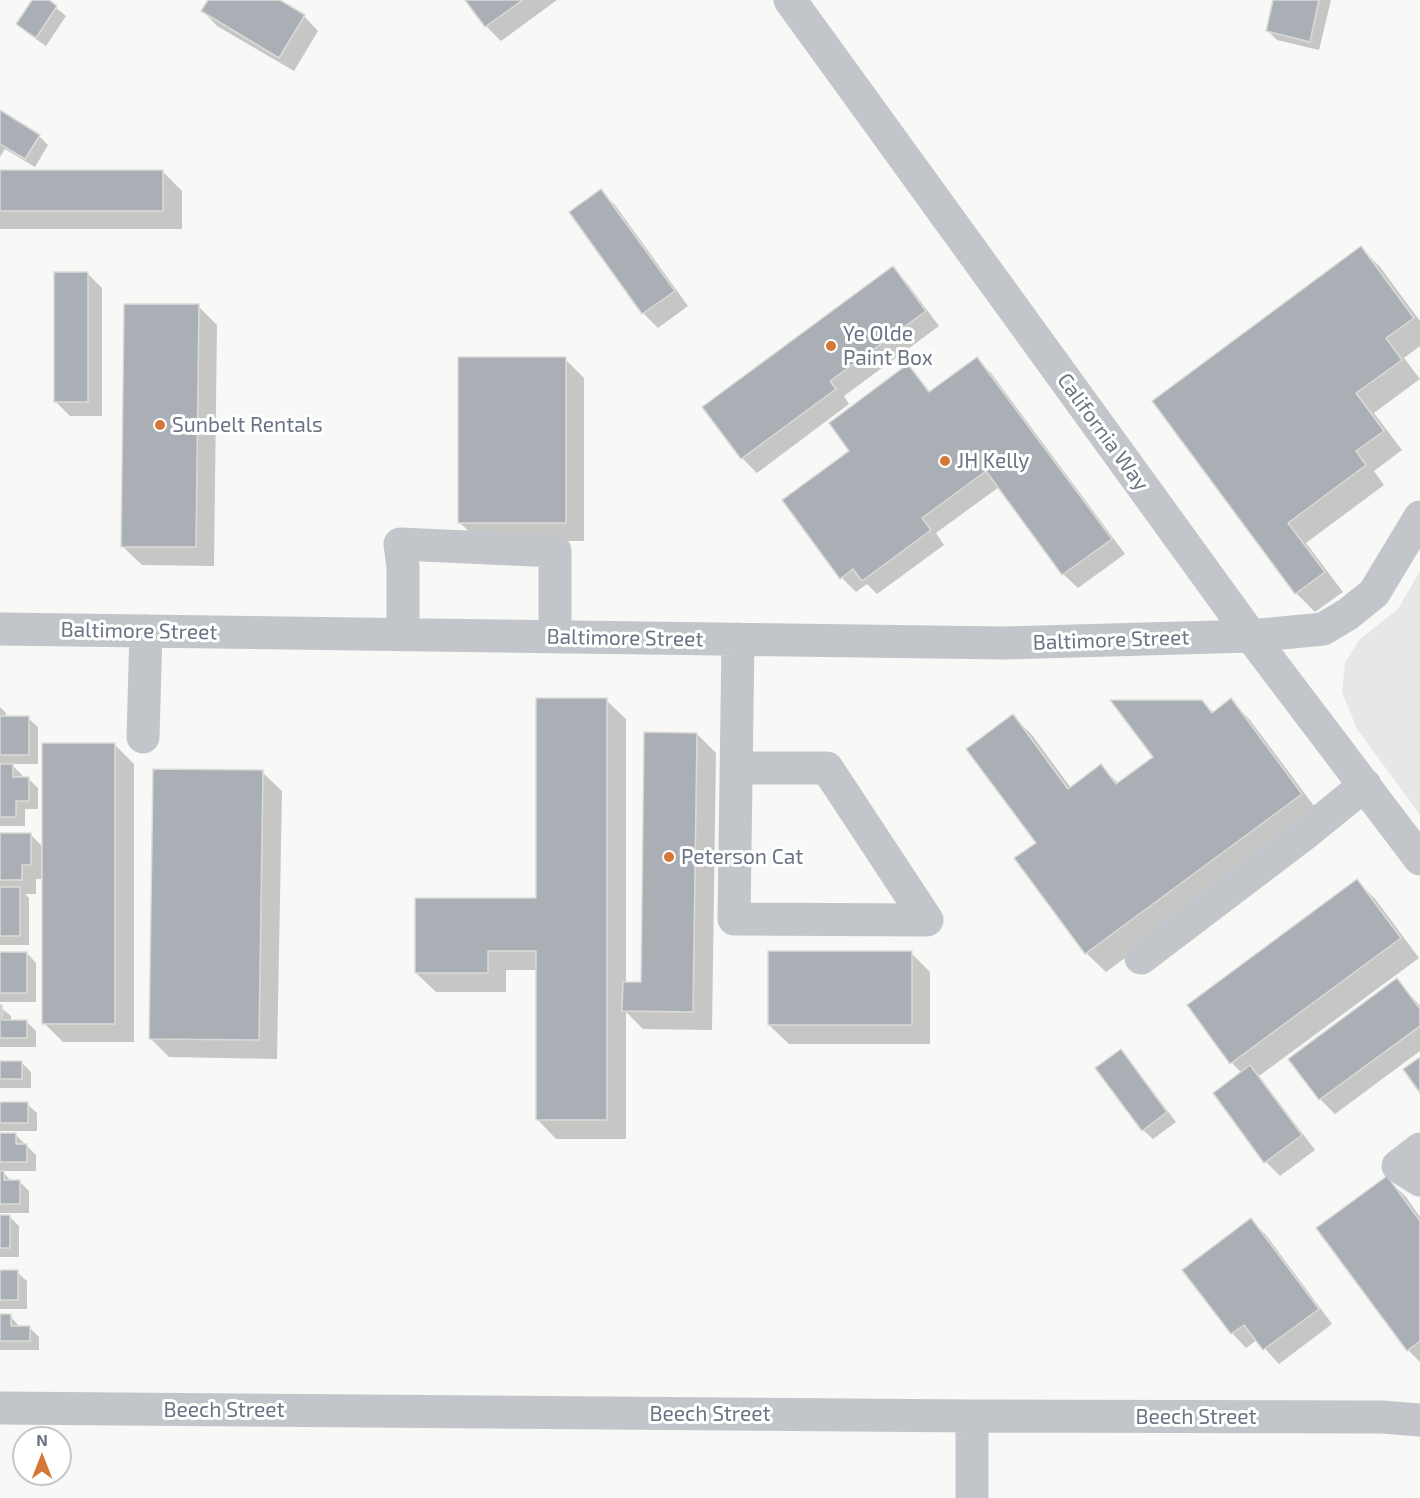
<!DOCTYPE html>
<style>
body{margin:0}
#map{position:relative;width:1420px;height:1498px;overflow:hidden;background:#f8f8f6;font-family:"Exo 2",sans-serif}
canvas{display:block}
.north{position:absolute;left:12px;top:1426px;width:60px;height:60px;box-sizing:border-box;background:#fff;border:2px solid #c3c7ce;border-radius:50%;rotate:0deg;font-size:16px;font-weight:700;line-height:24px;text-align:center;color:#6a7484}
.north::after{content:'';display:block;margin:auto;width:21px;height:27px;background:#d4783a;clip-path:polygon(50% 0,100% 100%,50% 72%,0 100%)}
</style>
<div id="map">
<canvas width="1420" height="1498"></canvas>
<div class="north">N</div>
</div>
<script>
const context = document.querySelector('canvas').getContext('2d');
context.lineJoin = 'round';
function fillPath(path, color) { context.fillStyle = color; context.fill(path, 'evenodd'); }
const poly = rows => new Path2D(rows.map(r => 'M' + r).join(''));
function stroke(path, color, width, dash) { context.strokeStyle = color; context.lineWidth = width; context.lineCap = dash ? 'butt' : 'round'; context.setLineDash(dash || []); context.stroke(path); }
function drawText(font, color, halo, rows, align = 'center') {
  context.font = font + ' "Exo 2",sans-serif'; context.lineWidth = 6; context.setLineDash([]); context.textBaseline = 'middle'; context.strokeStyle = halo; context.fillStyle = color; for (const [text, x, y, turn = 0] of rows) {
    context.save(); context.translate(x, y); context.rotate((+turn || 0) * Math.PI / 180); context.textAlign = isNaN(turn) ? turn : align; if (halo) context.strokeText(text, 0, 0); context.fillText(text, 0, 0); context.restore();
  }
}
fillPath(poly([
 [1420,571,1420,815,1357,729,1342,692,1345,663,1359,640,1398,609]
]), '#e6e7e6');
fillPath(poly([
 [34,0,46,0,66,16,46,46,27,33,17,24],
 [210,0,277,0,304,16,318,31,294,71,217,26,203,11],
 [467,0,557,0,501,41,486,26],
 [1275,0,1331,0,1319,50,1277,40,1268,31],
 [0,112,39,136,48,145,35,167,5,149,0,157],
 [0,172,163,172,182,191,182,229,0,229],
 [601,191,615,205,688,306,658,328,643,313,571,212],
 [1361,248,1380,267,1420,321,1420,346,1404,358,1420,379,1374,413,1402,450,1374,471,1384,485,1306,543,1343,592,1315,612,1296,593,1154,401],
 [892,268,907,283,939,326,844,396,849,404,757,473,742,458,704,407],
 [88,274,102,288,102,416,70,416,55,401],
 [198,306,217,325,214,566,142,565,122,546],
 [565,359,584,378,584,541,479,541,459,522],
 [976,359,991,373,1125,554,1078,588,1063,574,999,487,936,533,944,545,877,594,867,584,856,592,842,578,784,501,851,451,908,366,931,393],
 [606,700,626,719,626,984,643,984,697,734,716,753,712,1030,643,1029,626,1012,626,1139,556,1139,537,1119,537,970,506,970,506,992,436,992,416,973,537,900],
 [1231,700,1250,720,1320,814,1106,972,1086,953,1038,843,1013,716,1032,735,1071,788,1101,766,1119,784,1155,757,1202,701,1214,713],
 [0,707,6,713,6,718,28,718,38,727,38,764,11,764,22,775,22,778,28,778,38,788,38,809,25,809,25,826,0,826],
 [114,744,134,764,134,1042,63,1042,44,1023,44,879,36,879,36,894,25,894,29,898,29,945,0,945,0,834,30,834,44,848],
 [262,772,282,791,277,1059,169,1057,150,1038],
 [1357,881,1376,900,1419,958,1259,1076,1315,1150,1280,1176,1266,1162,1242,1073,1232,1063,1189,1006],
 [0,953,27,953,36,963,36,1002,0,1002],
 [911,953,930,972,930,1044,789,1044,769,1025],
 [1397,980,1420,1006,1420,1051,1335,1114,1320,1099,1290,1059],
 [0,1007,11,1016,11,1022,27,1022,36,1031,36,1047,0,1047],
 [1120,1051,1130,1061,1176,1122,1153,1139,1143,1130],
 [0,1063,22,1063,31,1072,31,1088,0,1088],
 [0,1101,2,1104,27,1104,37,1113,37,1131,0,1131],
 [0,1135,16,1135,36,1155,36,1171,2,1171,12,1182,20,1182,29,1191,29,1213,0,1213],
 [1387,1178,1406,1197,1420,1217,1420,1362,1408,1350],
 [0,1216,9,1216,19,1226,19,1257,0,1257],
 [1251,1220,1266,1235,1332,1324,1279,1364,1257,1340,1246,1348,1232,1333,1184,1270],
 [0,1272,17,1272,27,1281,27,1309,0,1309],
 [0,1316,10,1316,20,1327,29,1327,39,1337,39,1350,0,1350]
]), '#0003');
const building = poly([
 [32,0,49,0,57,6,36,38,16,24,32,0],
 [208,0,280,0,305,15,279,58,201,11,208,0],
 [465,0,523,0,485,27,465,0],
 [1273,0,1319,0,1310,42,1266,31,1273,0],
 [0,110,40,135,25,159,0,144,0,110],
 [0,170,163,170,163,211,0,211,0,170],
 [601,189,675,291,642,314,569,212,601,189],
 [1361,246,1414,318,1386,338,1402,360,1356,393,1384,431,1356,451,1366,465,1288,523,1325,572,1295,594,1152,401,1361,246],
 [893,266,926,311,830,381,836,389,741,459,702,407,893,266],
 [54,272,88,272,88,402,54,402,54,272],
 [124,304,199,304,196,547,121,547,124,304],
 [458,357,566,357,566,523,458,523,458,357],
 [977,357,1112,539,1062,575,986,471,922,518,931,530,862,581,853,569,840,579,782,500,849,451,829,423,908,364,929,392,977,357],
 [536,698,607,698,607,1120,536,1120,536,951,488,951,488,973,415,973,415,898,536,898,536,698],
 [1231,698,1302,794,1085,954,1014,858,1036,843,966,749,1013,714,1068,789,1101,764,1116,784,1153,757,1110,700,1202,700,1212,713,1231,698],
 [0,716,29,716,29,755,0,755,0,716],
 [644,732,697,733,693,1012,622,1011,623,982,641,982,644,732],
 [42,743,115,743,115,1024,42,1024,42,743],
 [0,764,13,764,13,777,29,777,29,801,16,801,16,817,0,817,0,764],
 [153,769,263,770,259,1040,149,1039,153,769],
 [0,833,31,833,31,865,22,865,22,880,0,880,0,833],
 [1357,879,1401,938,1230,1064,1187,1005,1357,879],
 [0,887,20,887,20,936,0,936,0,887],
 [768,951,912,951,912,1025,768,1025,768,951],
 [0,952,27,952,27,993,0,993,0,952],
 [1397,978,1420,1009,1420,1026,1319,1100,1288,1059,1397,978],
 [0,1005,2,1005,2,1020,27,1020,27,1038,0,1038,0,1005],
 [1121,1049,1167,1112,1142,1131,1095,1068,1121,1049],
 [1420,1057,1420,1093,1403,1069,1420,1057],
 [0,1061,22,1061,22,1079,0,1079,0,1061],
 [1250,1065,1302,1135,1264,1163,1213,1093,1250,1065],
 [0,1102,28,1102,28,1123,0,1123,0,1102],
 [0,1133,16,1133,16,1144,27,1144,27,1162,0,1162,0,1133],
 [0,1171,4,1171,4,1180,20,1180,20,1204,0,1204,0,1171],
 [1387,1176,1420,1221,1420,1341,1407,1351,1316,1228,1387,1176],
 [0,1215,10,1215,10,1248,0,1248,0,1215],
 [1251,1218,1319,1309,1263,1350,1244,1325,1231,1334,1182,1270,1251,1218],
 [0,1270,18,1270,18,1300,0,1300,0,1270],
 [0,1314,11,1314,11,1326,30,1326,30,1341,0,1341,0,1314]
]);
fillPath(building, '#aaafb6');
stroke(building, '#dadad8', 1.5);
stroke(poly([
 [790,0,1251,636,1420,859],
 [0,629,1004,643,1251,636,1323,629,1348,614,1374,593,1420,517],
 [403,635,403,567,400,544,555,551,555,637],
 [143,737,146,631],
 [736,768,827,768,927,920,734,919,738,639],
 [1141,958,1307,832,1365,785],
 [1420,1149,1398,1166,1420,1180],
 [0,1408,972,1416,1382,1417,1420,1420],
 [972,1498,972,1416]
]), '#c2c5c9', 33);
for (const [x, y, r, color] of [
 [831,346,6,"#d4783a"],
 [160,425,6,"#d4783a"],
 [945,461,6,"#d4783a"],
 [669,857,6,"#d4783a"]
]) { const dot = new Path2D(); dot.arc(x, y, r, 0, 2 * Math.PI); context.fillStyle = color; context.fill(dot); stroke(dot, '#fff', 2); }
drawText('21px', '#6a7484', '#fff', [
 ["Ye Olde",843,334],
 ["Paint Box",843,358],
 ["Sunbelt Rentals",172,425],
 ["JH Kelly",957,461],
 ["Peterson Cat",681,857]
], 'left');
drawText('21px', '#6a7484', '#fff', [
 ["California Way",1103,432,54],
 ["Baltimore Street",139,631,1],
 ["Baltimore Street",625,638,1],
 ["Baltimore Street",1111,640,-2],
 ["Beech Street",224,1410],
 ["Beech Street",710,1414],
 ["Beech Street",1196,1417]
]);
</script>
